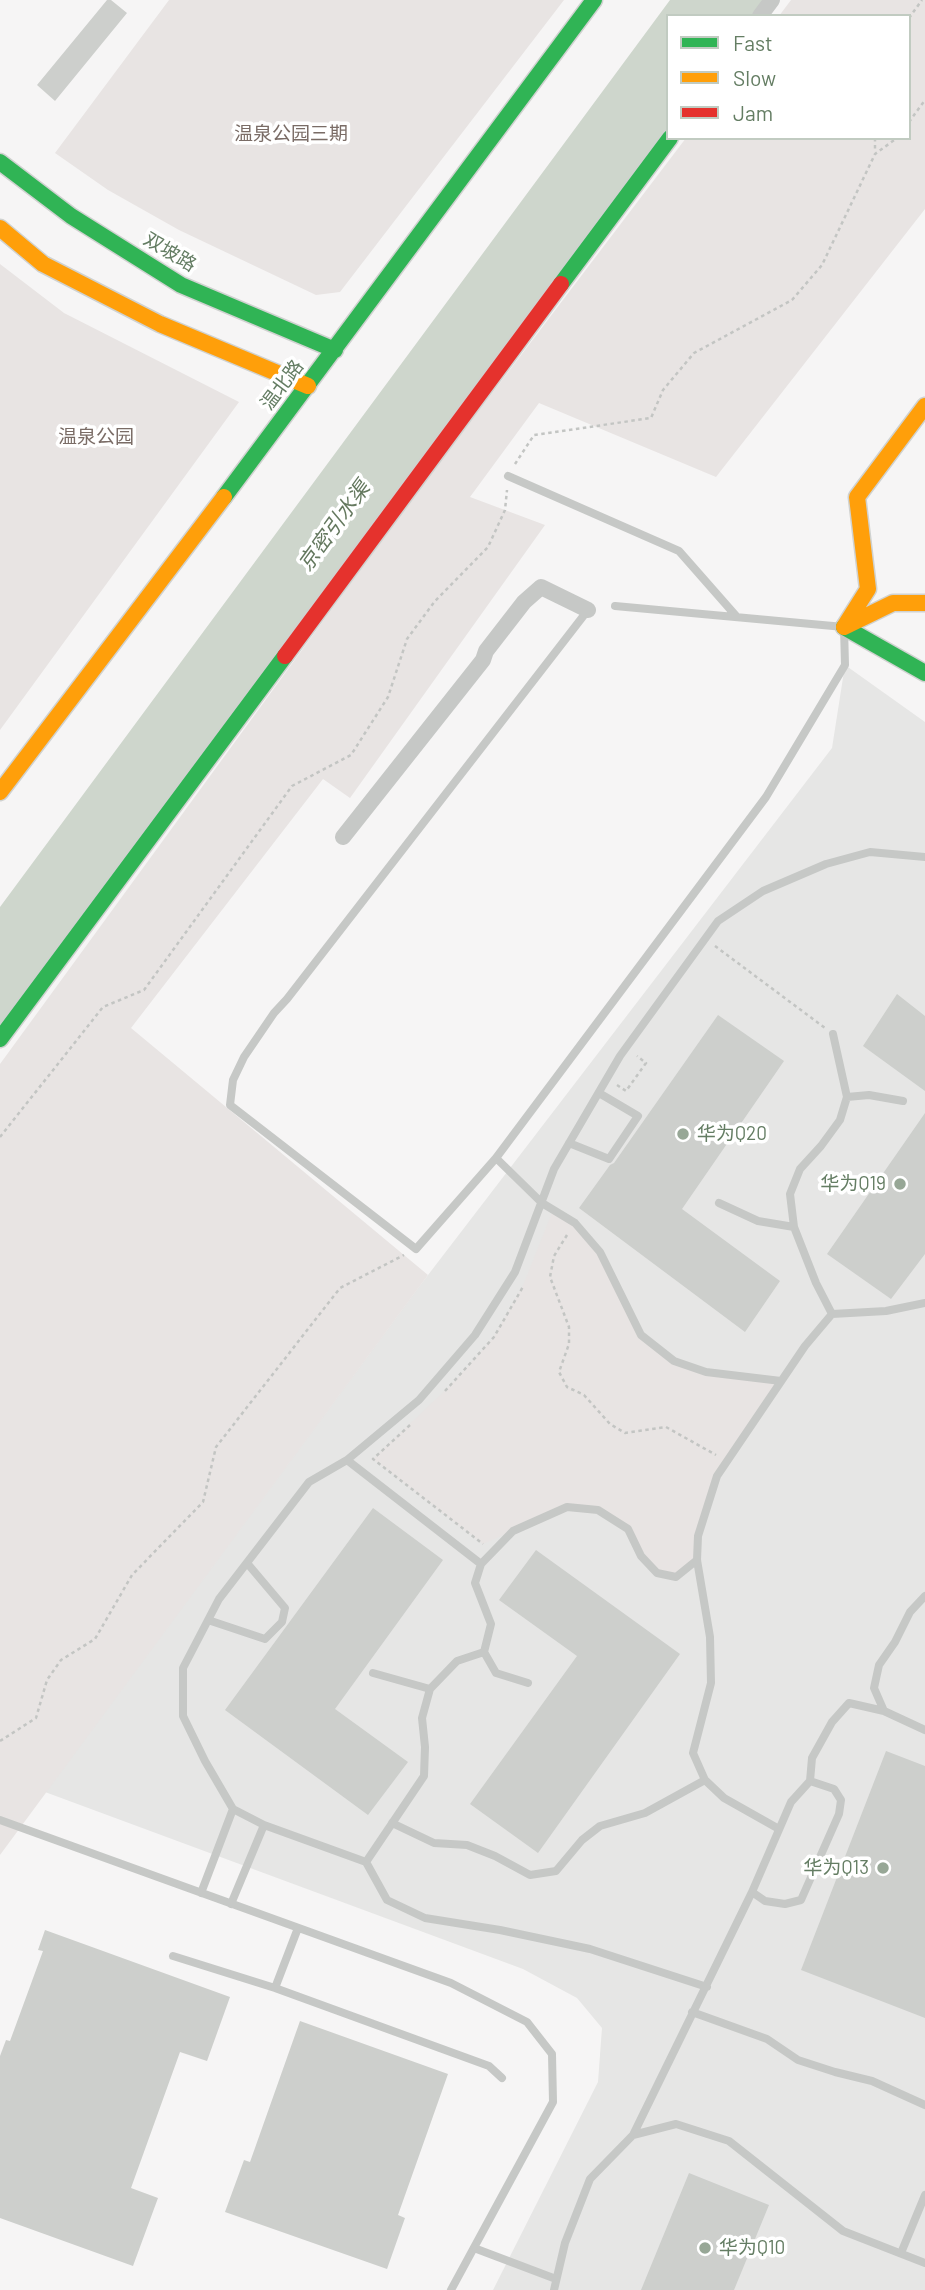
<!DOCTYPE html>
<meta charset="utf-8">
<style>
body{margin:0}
#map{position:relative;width:925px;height:2290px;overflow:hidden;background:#f6f5f5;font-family:Barlow,sans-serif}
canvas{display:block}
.legend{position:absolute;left:666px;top:14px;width:245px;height:126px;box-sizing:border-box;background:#fff;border:2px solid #c1cbc1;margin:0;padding:9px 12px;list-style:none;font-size:21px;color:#647d63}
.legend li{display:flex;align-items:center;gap:14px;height:35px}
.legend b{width:35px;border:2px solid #c1cbc1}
</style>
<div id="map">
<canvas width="925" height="2290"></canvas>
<ul class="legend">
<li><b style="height:9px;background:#30b455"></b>Fast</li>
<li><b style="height:9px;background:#ff9f0a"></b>Slow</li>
<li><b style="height:9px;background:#e5322d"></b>Jam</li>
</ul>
</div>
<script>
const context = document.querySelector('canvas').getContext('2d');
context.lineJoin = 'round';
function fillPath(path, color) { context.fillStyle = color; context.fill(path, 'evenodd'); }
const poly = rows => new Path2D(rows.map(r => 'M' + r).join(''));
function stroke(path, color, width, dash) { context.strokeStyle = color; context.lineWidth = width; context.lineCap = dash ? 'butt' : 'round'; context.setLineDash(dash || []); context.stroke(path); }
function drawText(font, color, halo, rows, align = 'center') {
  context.font = font + ' Barlow,"Noto Sans SC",sans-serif'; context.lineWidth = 7; context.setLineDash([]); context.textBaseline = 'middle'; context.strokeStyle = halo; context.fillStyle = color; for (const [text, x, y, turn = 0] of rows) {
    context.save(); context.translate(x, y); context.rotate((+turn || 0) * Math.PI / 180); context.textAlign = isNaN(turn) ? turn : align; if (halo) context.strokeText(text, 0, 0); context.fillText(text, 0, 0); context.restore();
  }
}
fillPath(poly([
 [845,665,925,722,925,2290,493,2290,598,2082,602,2028,577,1998,523,1969,45,1792,415,1292,832,748]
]), '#e6e6e5');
fillPath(poly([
 [169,0,564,0,340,292,316,295,179,230,108,190,55,153],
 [791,0,925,0,925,209,716,477,539,403,470,497,545,525,350,798,323,779,131,1028,428,1275,0,1855,0,1064,423,484,686,138,909,138,909,16,779,16],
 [0,264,64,313,239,402,0,730],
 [553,1210,575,1223,600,1252,641,1335,673,1361,706,1372,781,1381,717,1476,698,1536,697,1560,676,1577,657,1573,628,1529,598,1510,567,1507,483,1544,373,1459,455,1381,494,1337,522,1288]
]), '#e8e4e3');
fillPath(poly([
 [670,0,766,0,754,16,668,16,668,133,0,1030,0,907]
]), '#ced6cc');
fillPath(poly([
 [107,0,111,0,127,13,55,101,37,85],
 [897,994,925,1016,925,1091,863,1046],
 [718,1015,784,1061,682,1209,780,1281,745,1332,579,1208,610,1165,614,1163],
 [925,1113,925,1254,891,1299,827,1254],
 [373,1508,443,1560,335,1709,408,1762,368,1815,225,1710],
 [536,1550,680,1654,538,1853,470,1804,577,1656,499,1600],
 [886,1751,925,1766,925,2018,801,1970],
 [45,1930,230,1997,207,2061,180,2052,131,2188,158,2198,133,2266,0,2218,0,2056,6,2040,10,2041,43,1951,38,1950],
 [300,2021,448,2074,398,2215,405,2218,387,2269,225,2212,244,2160,250,2162],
 [689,2173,769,2205,734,2290,641,2290]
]), '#cdcfcc');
const fast = poly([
 [0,162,71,216,181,285,335,350],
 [561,284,670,138],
 [224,497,594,0],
 [844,627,925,673],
 [0,1039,285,656]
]);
const slow = poly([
 [0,228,43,264,160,324,308,386],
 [844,627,868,589,857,497,925,406],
 [844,627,893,603,925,603],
 [0,792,224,497]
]);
const jam = poly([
 [285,656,561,284]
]);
stroke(fast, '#d0d2d0', 19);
stroke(slow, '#d0d2d0', 19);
stroke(jam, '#d0d2d0', 19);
stroke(poly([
 [909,18,922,0],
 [909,122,925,100],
 [875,138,875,152],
 [515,464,534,435,651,418,663,390,694,353,792,300,822,265,875,154,897,138],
 [715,946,825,1028],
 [617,1085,626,1091,646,1063,637,1056],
 [0,1137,103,1007,144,990,292,786,351,755,388,697,407,639,435,601,488,547,505,510,507,490],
 [567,1235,554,1256,550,1277,569,1327,569,1344,559,1372,567,1387,584,1395,610,1424,625,1433,666,1427,716,1455],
 [445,1391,494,1337,524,1285],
 [410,1425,373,1459,483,1544],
 [0,1741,36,1718,47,1680,61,1660,95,1639,132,1575,203,1502,216,1447,340,1288,404,1255]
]), '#c3c5c3', 2.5, [3.5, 3.5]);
stroke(poly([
 [508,476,679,551,737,617],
 [588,610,287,999,274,1013,244,1057,233,1080,230,1105,416,1249,496,1158,766,797,845,665,844,627,615,606],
 [847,1097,869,1095,903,1101],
 [569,1143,609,1159,638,1116,599,1093],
 [496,1158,542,1203,575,1223,600,1252,641,1335,674,1361,706,1372,781,1381],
 [719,1203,758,1221,794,1227],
 [832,1314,886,1311,925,1303],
 [347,1460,481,1564],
 [208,1620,265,1639,282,1622,285,1608,247,1563],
 [484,1652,496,1673,528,1683],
 [373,1673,430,1689],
 [884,1711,874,1688,879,1665,895,1642,910,1612,925,1596],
 [810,1781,834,1789,841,1800,839,1814,801,1900,785,1904,765,1901,752,1892,791,1802,810,1781],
 [810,1781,812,1758,832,1722,849,1703,884,1711,925,1730],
 [0,1820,451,1983,527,2022,552,2054,553,2102,451,2290],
 [392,1823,434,1843,467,1845,495,1856,530,1875,556,1871,582,1840,600,1826,645,1813,705,1780],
 [264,1825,233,1809,205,1761,183,1716,183,1668,219,1599,309,1482,347,1460,419,1400,475,1335,515,1272,554,1169,620,1056,718,921,763,891,826,864,870,852,925,857],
 [779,1829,724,1798,705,1780,693,1753,711,1683,710,1637,697,1560,698,1536,717,1476,805,1346,832,1314,816,1283,794,1227,790,1194,800,1169,821,1146,840,1120,847,1097,833,1034],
 [366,1862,424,1776,425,1747,422,1718,430,1689,457,1661,484,1652,491,1624,475,1583,481,1564,513,1531,567,1507,598,1510,628,1529,641,1556,657,1573,676,1577,697,1560],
 [201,1893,233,1809],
 [231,1904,264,1825,366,1862,387,1900,425,1918,500,1930,590,1949,707,1987],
 [173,1956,275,1988,489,2066,502,2078],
 [275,1988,298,1928],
 [692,2012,767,2039,798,2060,835,2072,872,2081,925,2105],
 [633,2135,752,1892],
 [474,2248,556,2279],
 [901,2253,925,2195],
 [554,2290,565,2243,590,2179,633,2135,676,2124,729,2141,843,2231,925,2263]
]), '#c6c8c6', 8);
stroke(poly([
 [760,16,772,0],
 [343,837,483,660,486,651,524,602,541,587,588,610]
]), '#c6c8c6', 16);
stroke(fast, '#30b455', 16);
stroke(slow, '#ff9f0a', 16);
stroke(jam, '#e5322d', 16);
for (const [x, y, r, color] of [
 [683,1134,7,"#97a796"],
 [900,1184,7,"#97a796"],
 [883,1868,7,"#97a796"],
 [705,2248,7,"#97a796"]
]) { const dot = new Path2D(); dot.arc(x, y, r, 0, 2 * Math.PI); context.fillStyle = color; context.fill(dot); stroke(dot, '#fff', 2.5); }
drawText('19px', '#7a6c66', '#fff', [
 ["温泉公园三期",291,134],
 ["温泉公园",96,437]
]);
drawText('19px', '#647d63', '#fff', [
 ["双坡路",170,252,31],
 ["温北路",282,385,-53]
]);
drawText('19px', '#647d63', '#fff', [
 ["华为Q20",697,1134],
 ["华为Q19",886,1184,"right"],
 ["华为Q13",869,1868,"right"],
 ["华为Q10",719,2248]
], 'left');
drawText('italic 21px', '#64785e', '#fff', [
 ["京密引水渠",334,526,-54]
]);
</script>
